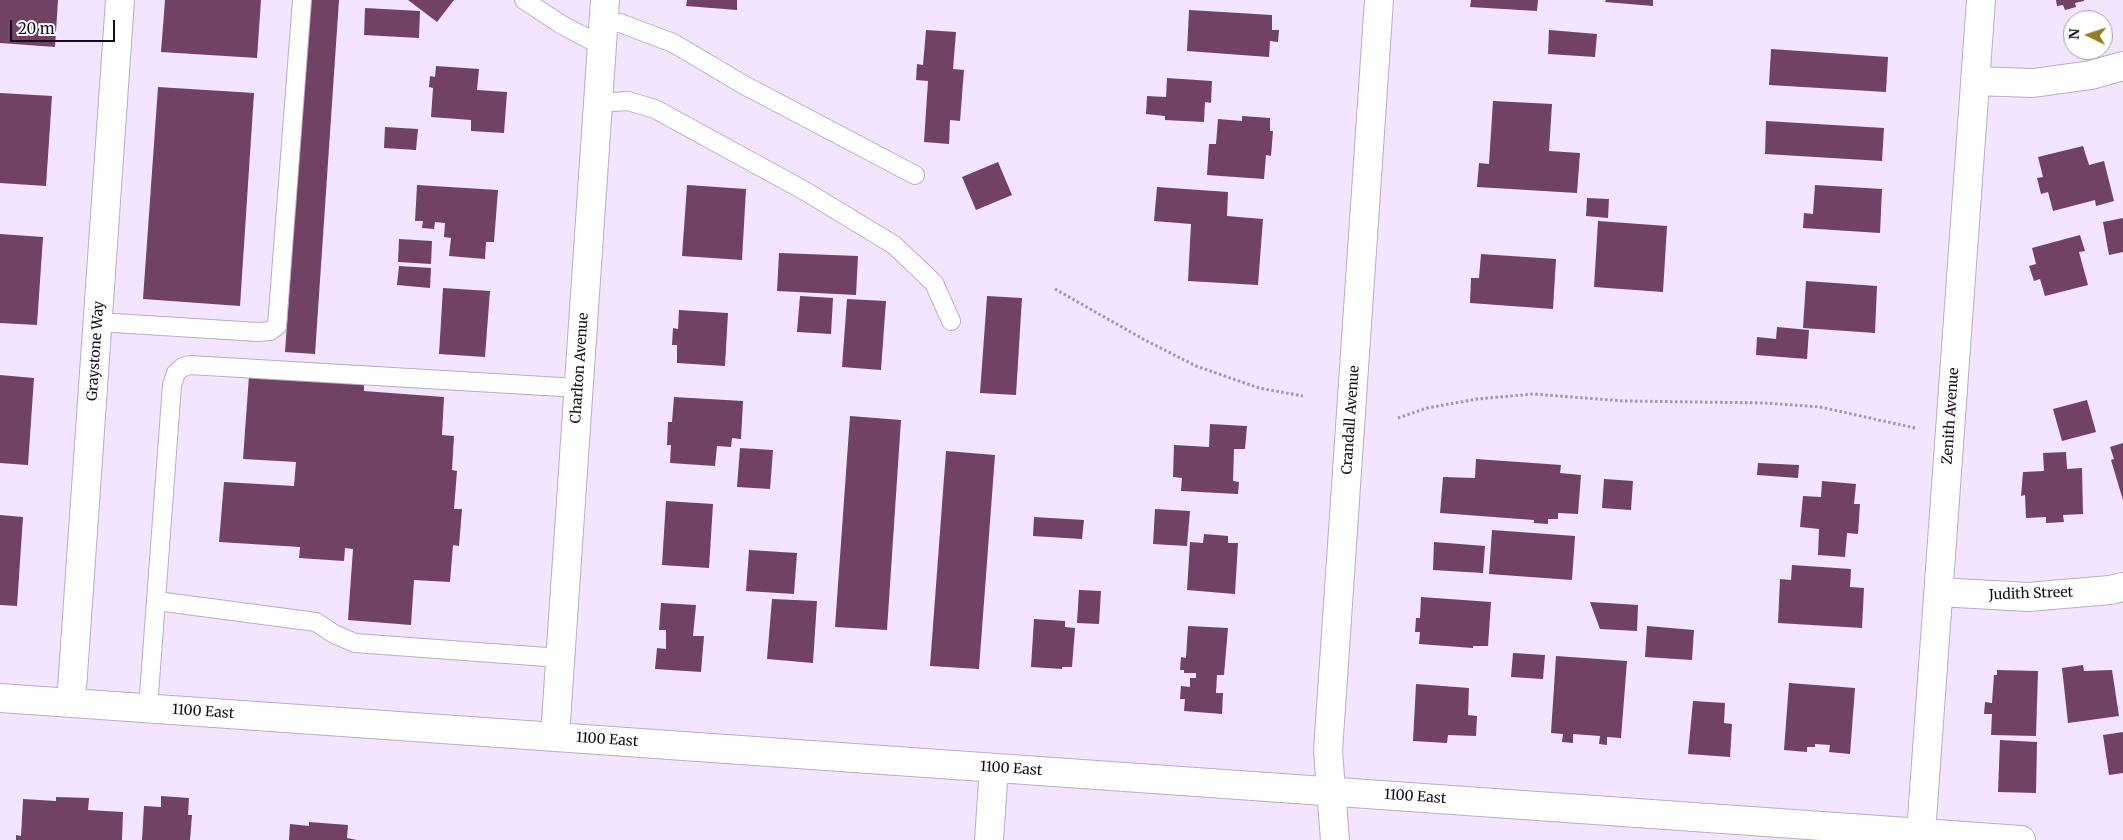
<!DOCTYPE html>
<style>
body{margin:0}
#map{position:relative;width:2123px;height:840px;overflow:hidden;background:#f3e5ff;font-family:Merriweather,serif}
canvas{display:block}
.north{position:absolute;left:2063px;top:10px;width:50px;height:50px;box-sizing:border-box;background:#fff;border:1px solid #a19fa3;border-radius:50%;rotate:274deg;font-size:14px;font-weight:700;line-height:20px;text-align:center;color:#140e19}
.north::after{content:'';display:block;margin:auto;width:18px;height:22px;background:#987a22;clip-path:polygon(50% 0,100% 100%,50% 72%,0 100%)}
.scale{position:absolute;left:10px;top:20px;width:105px;height:22px;box-sizing:border-box;border:2px solid #140e19;border-top:0;padding-left:6px;font-size:15px;line-height:18px;white-space:nowrap;color:#140e19;-webkit-text-stroke:4px #fff;paint-order:stroke}
</style>
<div id="map">
<canvas width="2123" height="840"></canvas>
<div class="north">N</div>
<div class="scale">20 m</div>
</div>
<script>
const c = document.querySelector('canvas').getContext('2d');
c.lineJoin = 'round';
function fillPath(path, color) {
  c.fillStyle = color;
  c.fill(path, 'evenodd');
}
function poly(rows) {
  const path = new Path2D();
  for (const r of rows) {
    path.moveTo(r[0], r[1]);
    for (let i = 2; i < r.length; i += 2) path.lineTo(r[i], r[i + 1]);
  }
  return path;
}
function trace(path, color, width, dash) {
  c.strokeStyle = color;
  c.lineWidth = width;
  c.lineCap = dash ? 'butt' : 'round';
  c.setLineDash(dash || []);
  c.stroke(path);
}
function write(font, color, halo, rows, align = 'center') {
  c.font = font + ' Merriweather,serif';
  c.lineWidth = 5;
  c.setLineDash([]);
  c.textBaseline = 'middle';
  c.strokeStyle = halo;
  c.fillStyle = color;
  for (const [text, x, y, turn = 0] of rows) {
    c.save();
    c.translate(x, y);
    c.rotate((+turn || 0) * Math.PI / 180);
    c.textAlign = isNaN(turn) ? turn : align;
    if (halo) c.strokeText(text, 0, 0);
    c.fillText(text, 0, 0);
    c.restore();
  }
}
const building = poly([
 [0,0,58,0,55,47,0,43],
 [165,0,261,0,257,58,161,52],
 [310,0,339,0,315,354,285,352],
 [408,0,454,0,437,22],
 [687,0,737,0,737,10,686,6],
 [1471,0,1538,0,1537,11,1470,7],
 [1606,0,1653,0,1653,6,1605,2],
 [2056,0,2084,0,2084,1,2075,3,2076,7,2065,10,2063,5,2057,6],
 [365,8,420,11,419,38,364,35],
 [1189,10,1272,15,1272,30,1279,30,1278,42,1270,41,1269,57,1187,51],
 [926,30,956,32,953,69,964,70,960,121,950,120,949,144,924,142,928,81,916,80,917,64,923,65],
 [1549,30,1597,34,1595,57,1548,54],
 [1771,49,1888,57,1886,92,1769,85],
 [436,66,479,69,477,90,507,92,504,133,471,131,471,120,431,117,433,88,429,87,430,76,435,77],
 [1167,78,1212,81,1211,103,1205,102,1204,122,1165,120,1165,116,1146,114,1147,96,1166,97],
 [158,87,254,93,240,306,143,299],
 [0,93,52,96,46,186,0,183],
 [1493,101,1552,104,1549,151,1580,153,1577,193,1477,187,1479,163,1489,164],
 [1242,116,1270,118,1270,131,1273,131,1271,156,1266,155,1264,179,1207,175,1209,144,1216,144,1218,119,1242,121],
 [1766,121,1884,128,1882,161,1765,154],
 [385,127,418,129,416,150,384,148],
 [2083,146,2089,165,2104,161,2114,201,2096,206,2095,200,2053,211,2048,192,2041,194,2037,178,2043,177,2038,157],
 [998,162,1012,195,976,210,962,177],
 [417,185,498,190,494,242,486,242,485,259,449,256,451,238,444,237,445,223,435,222,434,229,422,228,423,221,415,221],
 [687,185,746,189,742,260,682,256],
 [1815,185,1882,189,1880,233,1803,228,1804,213,1813,214],
 [1157,187,1228,192,1227,216,1263,219,1258,285,1188,281,1191,224,1154,221],
 [1587,198,1609,199,1608,218,1586,216],
 [2123,218,2123,252,2109,255,2103,222],
 [1598,221,1667,226,1663,292,1594,287],
 [0,234,43,237,37,325,0,323],
 [2080,235,2085,251,2079,252,2088,285,2045,296,2040,279,2034,281,2029,266,2036,264,2032,248],
 [399,239,432,241,431,264,398,262],
 [779,253,858,256,856,295,777,291],
 [1481,254,1556,259,1553,309,1470,303,1471,278,1479,278],
 [399,266,431,268,430,288,397,285],
 [1806,281,1877,286,1875,333,1803,328],
 [443,288,490,291,485,357,439,354],
 [800,296,833,298,831,334,797,332],
 [987,296,1022,298,1016,395,980,393],
 [847,299,886,301,881,370,842,367],
 [679,310,728,313,725,366,677,363,677,345,672,345,673,328,678,329],
 [1777,327,1809,330,1807,359,1756,355,1757,337,1776,339],
 [0,375,34,378,28,465,0,463],
 [249,376,364,384,364,391,444,397,442,435,454,436,452,470,457,471,454,509,462,509,459,546,453,545,450,582,414,580,411,625,348,620,353,549,345,548,344,561,299,558,300,547,219,542,224,482,294,486,296,462,243,459],
 [674,397,743,401,741,439,732,438,731,447,717,446,715,466,670,463,671,445,667,445,668,422,672,422],
 [2087,400,2096,432,2062,441,2053,409],
 [850,416,901,420,887,630,835,627],
 [1210,424,1247,426,1245,449,1234,449,1233,481,1239,482,1238,494,1181,491,1182,478,1173,477,1174,445,1209,447],
 [2123,443,2123,500,2111,460,2114,459,2110,447],
 [740,448,773,450,770,489,737,487],
 [946,451,995,455,979,669,930,666],
 [2066,452,2067,469,2082,468,2083,514,2063,515,2064,522,2046,523,2046,517,2026,518,2025,495,2021,496,2023,472,2044,471,2043,453],
 [1476,459,1561,465,1560,473,1581,475,1578,514,1558,513,1558,519,1548,519,1548,524,1534,523,1534,520,1440,513,1443,477,1475,478],
 [1758,463,1799,465,1798,478,1757,475],
 [1604,479,1633,481,1631,510,1602,508],
 [1822,481,1856,484,1854,504,1860,504,1858,534,1847,533,1845,557,1818,555,1819,529,1800,527,1803,496,1821,497],
 [666,501,713,504,709,568,662,565],
 [1155,509,1190,511,1187,546,1153,544],
 [0,515,23,517,17,606,0,605],
 [1034,517,1084,520,1082,539,1033,536],
 [1492,530,1575,536,1572,580,1489,574],
 [1204,534,1228,536,1228,543,1238,543,1235,594,1187,590,1190,542,1203,543],
 [1434,542,1485,546,1483,573,1433,570],
 [749,550,797,553,794,594,746,591],
 [1792,565,1851,569,1850,587,1864,588,1862,628,1778,623,1780,579,1791,580],
 [1079,590,1101,591,1099,624,1077,623],
 [1421,597,1491,602,1488,646,1473,646,1473,648,1419,644,1420,632,1415,632,1416,618,1420,618],
 [772,599,817,601,813,663,767,659],
 [1590,602,1638,605,1637,631,1600,629],
 [661,603,696,605,693,636,704,636,701,672,655,669,657,648,666,649,666,630,659,630],
 [1034,619,1065,621,1065,627,1075,628,1072,667,1062,667,1062,669,1031,667],
 [1188,626,1228,628,1224,675,1217,675,1216,693,1223,693,1222,714,1184,711,1185,699,1180,699,1181,686,1190,687,1190,678,1196,678,1196,673,1184,673,1184,670,1180,670,1181,657,1186,658],
 [1647,626,1694,630,1692,660,1645,657],
 [1513,653,1545,655,1543,679,1511,677],
 [1556,656,1627,661,1621,738,1607,737,1607,745,1599,744,1600,736,1573,734,1573,743,1562,742,1563,734,1551,733],
 [2083,665,2084,671,2112,670,2119,716,2068,723,2062,668],
 [1997,670,2038,671,2036,736,1991,735,1992,714,1984,714,1985,702,1992,703,1994,675,1997,675],
 [1789,683,1855,688,1850,754,1829,752,1830,745,1815,744,1815,747,1807,747,1807,752,1784,750],
 [1416,684,1469,688,1468,715,1477,716,1476,736,1448,735,1447,743,1413,741],
 [1693,701,1725,703,1724,723,1732,724,1730,757,1688,754],
 [2123,732,2123,773,2109,775,2103,735],
 [2000,740,2037,742,2036,793,1998,792],
 [161,796,189,798,188,815,192,815,190,840,142,840,144,806,161,807],
 [56,797,89,798,88,810,123,812,122,840,16,840,16,835,21,836,23,799,56,801],
 [309,822,348,825,347,838,357,840,289,840,290,824,309,826]
]);
const path = poly([
 [1055,289,1143,339,1196,366,1259,388,1303,396],
 [1398,418,1427,408,1477,399,1533,394,1624,401,1765,403,1820,407,1915,428]
]);
const lane = poly([
 [524,0,562,25,602,46],
 [603,21,620,23,673,43,744,85,915,175],
 [598,103,628,101,655,109,805,191,894,245,934,283,951,321],
 [98,322,258,332,270,331,277,326,302,0],
 [157,601,316,622,334,634,355,643,560,658],
 [148,708,172,385,176,373,183,367,190,365,578,388]
]);
const street = poly([
 [1975,81,2033,83,2091,75,2123,66],
 [1939,592,2028,597,2110,590,2123,587],
 [0,698,2021,840],
 [71,703,120,0],
 [555,736,605,0],
 [1921,833,1981,0],
 [989,840,994,768],
 [1335,840,1328,751,1379,0]
]);
const streetNames = [
 ["Graystone Way",96,351,-86],
 ["Charlton Avenue",580,368,-86],
 ["Zenith Avenue",1951,416,-86],
 ["Crandall Avenue",1351,420,-86],
 ["Judith Street",2031,594,-2],
 ["1100 East",203,712,4],
 ["1100 East",607,740,4],
 ["1100 East",1011,769,4],
 ["1100 East",1415,797,4]
];
fillPath(building, '#714264');
trace(lane, '#bbaac8', 20);
trace(street, '#bbaac8', 30);
trace(path, '#a297ab', 3, [2.5, 2.5]);
trace(lane, '#fff', 18);
trace(street, '#fff', 28);
write('14px', '#140e19', '#fff', streetNames);
</script>
